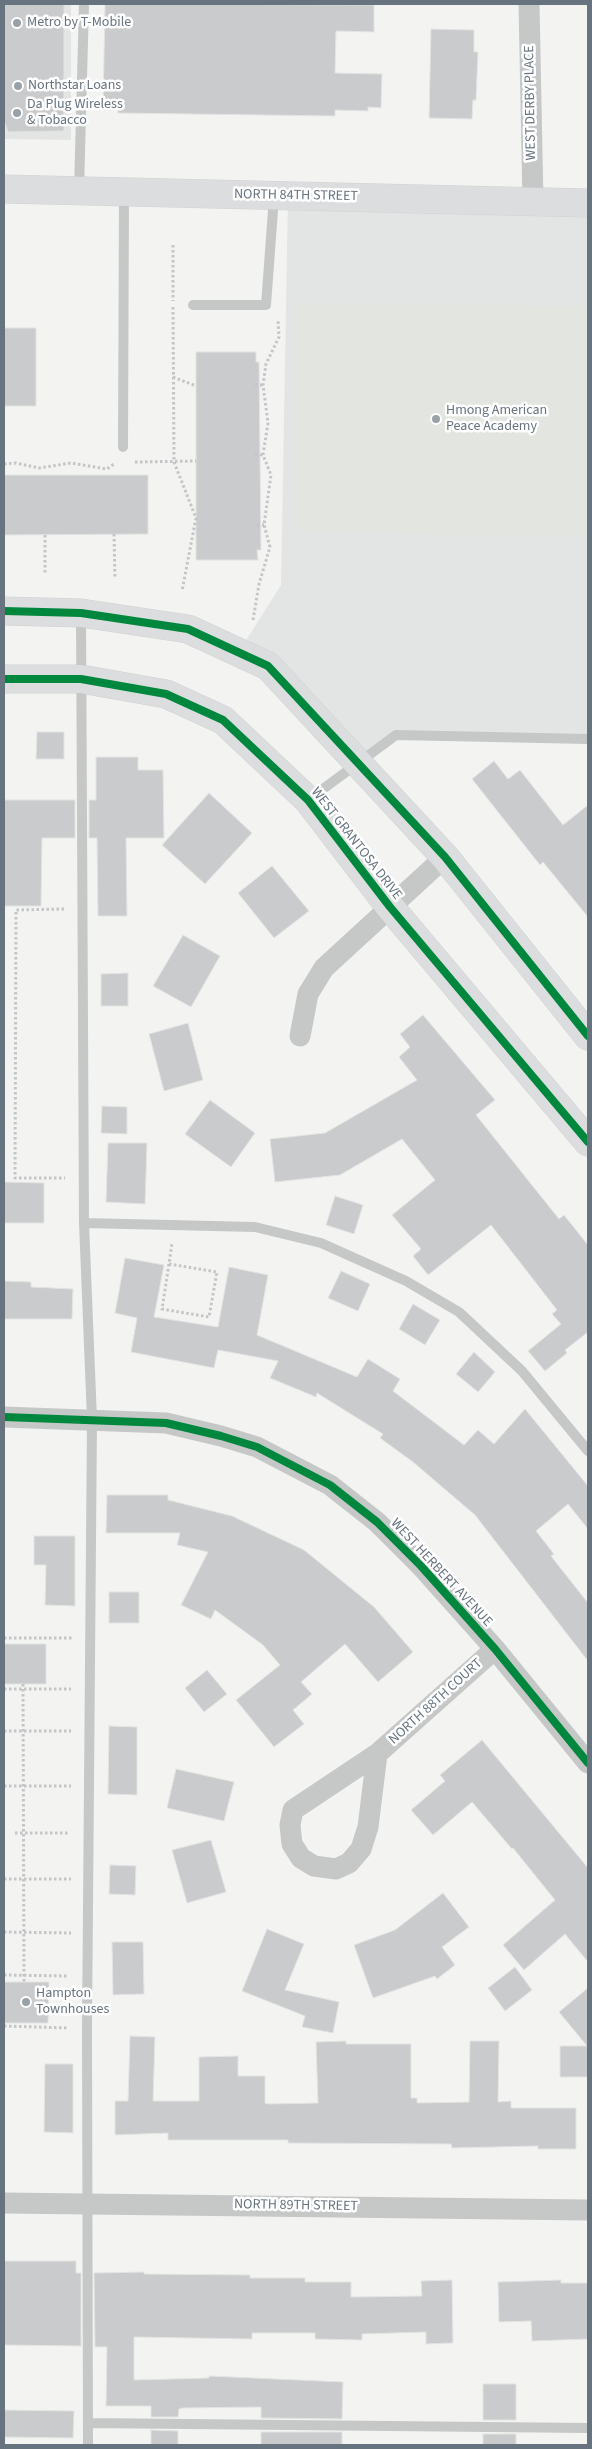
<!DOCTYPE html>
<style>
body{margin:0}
#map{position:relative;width:592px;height:2449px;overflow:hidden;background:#f3f4f2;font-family:"Source Sans 3",sans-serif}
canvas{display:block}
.frame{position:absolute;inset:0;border:5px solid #67747f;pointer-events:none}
</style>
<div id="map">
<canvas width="592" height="2449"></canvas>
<div class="frame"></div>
</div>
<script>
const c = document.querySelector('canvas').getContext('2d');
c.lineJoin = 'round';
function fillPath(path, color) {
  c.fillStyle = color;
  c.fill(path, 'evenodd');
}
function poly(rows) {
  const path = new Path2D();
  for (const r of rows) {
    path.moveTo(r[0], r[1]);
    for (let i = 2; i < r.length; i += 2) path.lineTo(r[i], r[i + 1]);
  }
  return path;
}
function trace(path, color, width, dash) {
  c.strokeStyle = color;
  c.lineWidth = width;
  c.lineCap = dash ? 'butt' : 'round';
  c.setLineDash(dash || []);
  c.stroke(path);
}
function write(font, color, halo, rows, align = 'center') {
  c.font = font + ' "Source Sans 3",sans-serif';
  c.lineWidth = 5;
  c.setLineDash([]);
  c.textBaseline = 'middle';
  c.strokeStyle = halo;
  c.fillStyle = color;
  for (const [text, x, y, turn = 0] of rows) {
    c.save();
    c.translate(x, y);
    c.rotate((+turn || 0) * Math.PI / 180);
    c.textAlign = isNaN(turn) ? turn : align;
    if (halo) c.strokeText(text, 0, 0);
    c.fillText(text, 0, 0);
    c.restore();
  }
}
const built = poly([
 [4,4,71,4,71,140,4,139],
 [288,196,588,203,588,739,396,735,358,762,238,653,281,585]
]);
const green = poly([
 [300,304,588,306,588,536,298,533]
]);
const building = poly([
 [4,4,64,4,64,131,8,132,4,120,4,4],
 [105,4,374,5,374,32,336,31,335,73,382,74,381,108,368,107,368,111,335,110,335,116,118,113,118,110,103,110,105,4],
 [431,29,474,30,474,52,478,52,476,100,473,100,472,119,429,118,431,29],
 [4,328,36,328,36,406,4,406,4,328],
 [196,352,256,352,256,362,259,362,261,550,257,550,258,560,196,560,196,352],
 [4,475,148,475,148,534,4,535,4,475],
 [37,732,64,732,64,759,36,759,37,732],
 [96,757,138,757,138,770,163,770,164,838,126,838,127,916,98,916,97,838,89,838,89,800,96,800,96,757],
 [494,761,508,779,520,770,563,825,588,805,588,917,543,862,540,865,472,779,494,761],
 [209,793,252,833,205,884,162,845,209,793],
 [4,800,75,800,75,838,42,838,41,906,4,906,4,800],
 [272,866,309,911,274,938,238,893,272,866],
 [183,935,220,956,191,1007,153,986,183,935],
 [128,973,128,1006,101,1006,101,974,128,973],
 [423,1015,495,1100,476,1115,559,1219,564,1215,588,1245,588,1332,565,1350,567,1353,545,1371,528,1351,561,1324,552,1314,557,1310,491,1225,428,1275,413,1256,421,1249,392,1215,435,1180,402,1139,340,1175,275,1182,270,1139,325,1133,417,1080,399,1057,410,1047,400,1034,423,1015],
 [188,1023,203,1080,164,1091,149,1034,188,1023],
 [210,1100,255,1133,231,1167,185,1134,210,1100],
 [102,1106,127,1107,127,1134,101,1133,102,1106],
 [108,1143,147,1143,145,1204,106,1202,108,1143],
 [4,1182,44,1183,44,1223,4,1223,4,1182],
 [335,1196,363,1205,354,1234,326,1225,335,1196],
 [125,1258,164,1265,154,1317,218,1327,229,1267,268,1275,257,1335,357,1377,368,1359,400,1379,393,1391,464,1445,478,1430,494,1444,525,1409,588,1486,588,1529,568,1504,536,1531,554,1554,551,1556,588,1603,588,1661,475,1515,413,1462,380,1438,383,1434,317,1393,316,1397,270,1378,278,1361,218,1350,214,1368,131,1352,137,1318,115,1313,125,1258],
 [341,1271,370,1284,358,1311,328,1298,341,1271],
 [4,1281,31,1282,31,1287,73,1289,72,1319,4,1319,4,1281],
 [413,1304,440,1320,425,1345,399,1329,413,1304],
 [474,1352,495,1372,478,1392,456,1374,474,1352],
 [107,1495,168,1495,168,1500,232,1516,304,1550,374,1607,413,1652,378,1682,345,1644,301,1682,312,1694,293,1710,304,1724,274,1747,236,1700,280,1665,263,1645,215,1610,211,1619,181,1605,208,1552,177,1545,180,1533,106,1533,107,1495],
 [34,1536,75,1536,75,1606,45,1605,46,1565,34,1565,34,1536],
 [109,1592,139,1592,139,1623,109,1623,109,1592],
 [4,1644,46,1644,46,1684,4,1684,4,1644],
 [207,1670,227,1694,204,1712,185,1688,207,1670],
 [109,1726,137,1727,137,1795,108,1794,109,1726],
 [482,1740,588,1868,588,1962,565,1934,524,1970,503,1945,555,1900,513,1848,512,1849,472,1802,433,1835,411,1810,445,1781,440,1775,482,1740],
 [176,1769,234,1782,224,1821,167,1808,176,1769],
 [211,1840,226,1892,187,1903,172,1850,211,1840],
 [110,1865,136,1866,135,1895,109,1894,110,1865],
 [443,1893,469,1927,442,1947,455,1965,437,1979,435,1976,373,1998,354,1945,395,1930,443,1893],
 [267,1929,304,1944,285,1990,339,2002,333,2033,302,2027,305,2016,242,1991,267,1929],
 [112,1942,143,1942,144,1994,113,1995,112,1942],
 [515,1967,532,1990,505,2011,488,1988,515,1967],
 [4,1982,49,1982,48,2023,4,2023,4,1982],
 [588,1988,588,2077,560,2077,560,2046,587,2046,559,2012,588,1988],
 [130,2036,155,2037,153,2101,199,2101,199,2057,238,2056,238,2076,265,2076,265,2103,268,2104,318,2103,316,2042,346,2041,346,2044,411,2044,411,2098,417,2098,417,2103,469,2102,470,2041,499,2041,498,2102,511,2101,511,2108,576,2108,576,2149,538,2149,538,2146,452,2148,451,2144,288,2143,288,2140,168,2140,168,2133,115,2135,115,2101,128,2101,130,2036],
 [45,2064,73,2064,73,2133,44,2132,45,2064],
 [4,2261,76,2261,76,2273,81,2273,81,2346,4,2345,4,2261],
 [144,2272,144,2274,250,2275,250,2278,305,2278,305,2282,351,2282,351,2297,422,2296,421,2281,452,2280,453,2343,426,2344,426,2332,362,2334,362,2340,315,2339,315,2333,252,2333,252,2339,134,2337,134,2380,209,2378,209,2376,343,2382,342,2419,261,2418,261,2407,183,2408,179,2409,178,2417,151,2417,151,2406,106,2406,107,2347,95,2347,94,2273,144,2272],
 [561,2280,561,2283,588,2283,588,2339,532,2341,531,2321,499,2322,498,2282,561,2280],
 [483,2384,516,2384,516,2420,483,2420,483,2384],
 [4,2410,74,2411,73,2438,4,2437,4,2410],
 [151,2430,178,2431,178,2445,151,2445,151,2430],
 [261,2432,342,2432,342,2445,261,2445,261,2432],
 [483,2434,516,2434,516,2445,483,2445,483,2434]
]);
const path = poly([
 [173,245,173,301],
 [173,307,174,462,196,518,182,591],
 [173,377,196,386],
 [255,385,263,385],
 [255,454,263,455],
 [135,462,196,461],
 [4,464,16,463,39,468,71,463,107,469,114,464],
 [257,525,264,525],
 [114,534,115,578],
 [45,535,45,575],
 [253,620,259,584,270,547,264,525,271,475,263,455,268,423,263,385,266,364,279,337,278,320],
 [64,909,16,910,15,1178,65,1178],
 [169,1264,217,1272,209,1317,162,1309,169,1264,172,1243],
 [4,1638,73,1638],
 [23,1684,24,1982],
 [4,1689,71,1689],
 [4,1731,71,1731],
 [4,1786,71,1786],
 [15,1833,70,1833],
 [4,1879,71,1879],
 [4,1932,71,1933],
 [4,1975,69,1976],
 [4,2026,68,2028]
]);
const lane = poly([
 [79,190,84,4],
 [193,305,266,305,274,197],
 [123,447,124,193],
 [81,614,84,1223,92,1419,87,2028,88,2445],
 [308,800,396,735,588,739],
 [84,1223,255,1227,321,1243,406,1281,459,1312,522,1371,588,1451],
 [88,2423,588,2428]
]);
const street = poly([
 [529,4,533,202],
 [300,1036,308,994,324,968,445,857],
 [4,1417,166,1423,221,1436,257,1447,330,1485,377,1522,421,1566,495,1649,588,1763],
 [377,1754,368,1827,361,1849,349,1863,336,1869,314,1866,301,1858,292,1844,290,1825,293,1810,377,1754],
 [377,1754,495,1649],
 [4,2203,588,2210]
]);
const secondary = poly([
 [4,189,588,203],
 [4,611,81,613,188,629,268,666,445,857,588,1036],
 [4,679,81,679,166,694,223,720,308,800,390,907,588,1142]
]);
const cycleway = poly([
 [4,611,81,613,188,629,268,666,445,857,588,1036],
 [4,679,81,679,166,694,223,720,308,800,390,907,588,1142],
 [4,1417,166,1423,221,1436,257,1447,330,1485,377,1522,421,1566,495,1649,588,1763]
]);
const markers = [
 [17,23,5,"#98a1a7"],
 [18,86,5,"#98a1a7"],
 [17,113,5,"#98a1a7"],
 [436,419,5,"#98a1a7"],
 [26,2002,5,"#98a1a7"]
];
const poiNames = [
 ["Metro by T-Mobile",27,23],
 ["Northstar Loans",28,86],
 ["Da Plug Wireless",27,105],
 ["& Tobacco",27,121],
 ["Hmong American",446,411],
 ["Peace Academy",446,427],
 ["Hampton",36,1994],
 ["Townhouses",36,2010]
];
const streetNames = [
 ["WEST DERBY PLACE",531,103,-91],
 ["NORTH 84TH STREET",296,196,1],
 ["WEST GRANTOSA DRIVE",356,844,52],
 ["WEST HERBERT AVENUE",441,1573,47],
 ["NORTH 88TH COURT",436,1702,-42],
 ["NORTH 89TH STREET",296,2206,1]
];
fillPath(built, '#e3e5e5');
fillPath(green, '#e2e5e0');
fillPath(building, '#cacbcc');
trace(building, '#e2e3e2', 1);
trace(secondary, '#d0d1d1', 29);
trace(path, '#c4c5c6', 3, [2.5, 2.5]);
trace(lane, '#c6c8c8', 10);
trace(street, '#c6c8c8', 21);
trace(secondary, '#dcddde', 28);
trace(cycleway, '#00873e', 8);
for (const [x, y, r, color] of markers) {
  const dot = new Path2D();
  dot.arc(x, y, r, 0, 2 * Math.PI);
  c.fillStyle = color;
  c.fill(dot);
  trace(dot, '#fff', 2);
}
write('14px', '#67747f', '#fff', poiNames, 'left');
write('14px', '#67747f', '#fff', streetNames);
</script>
